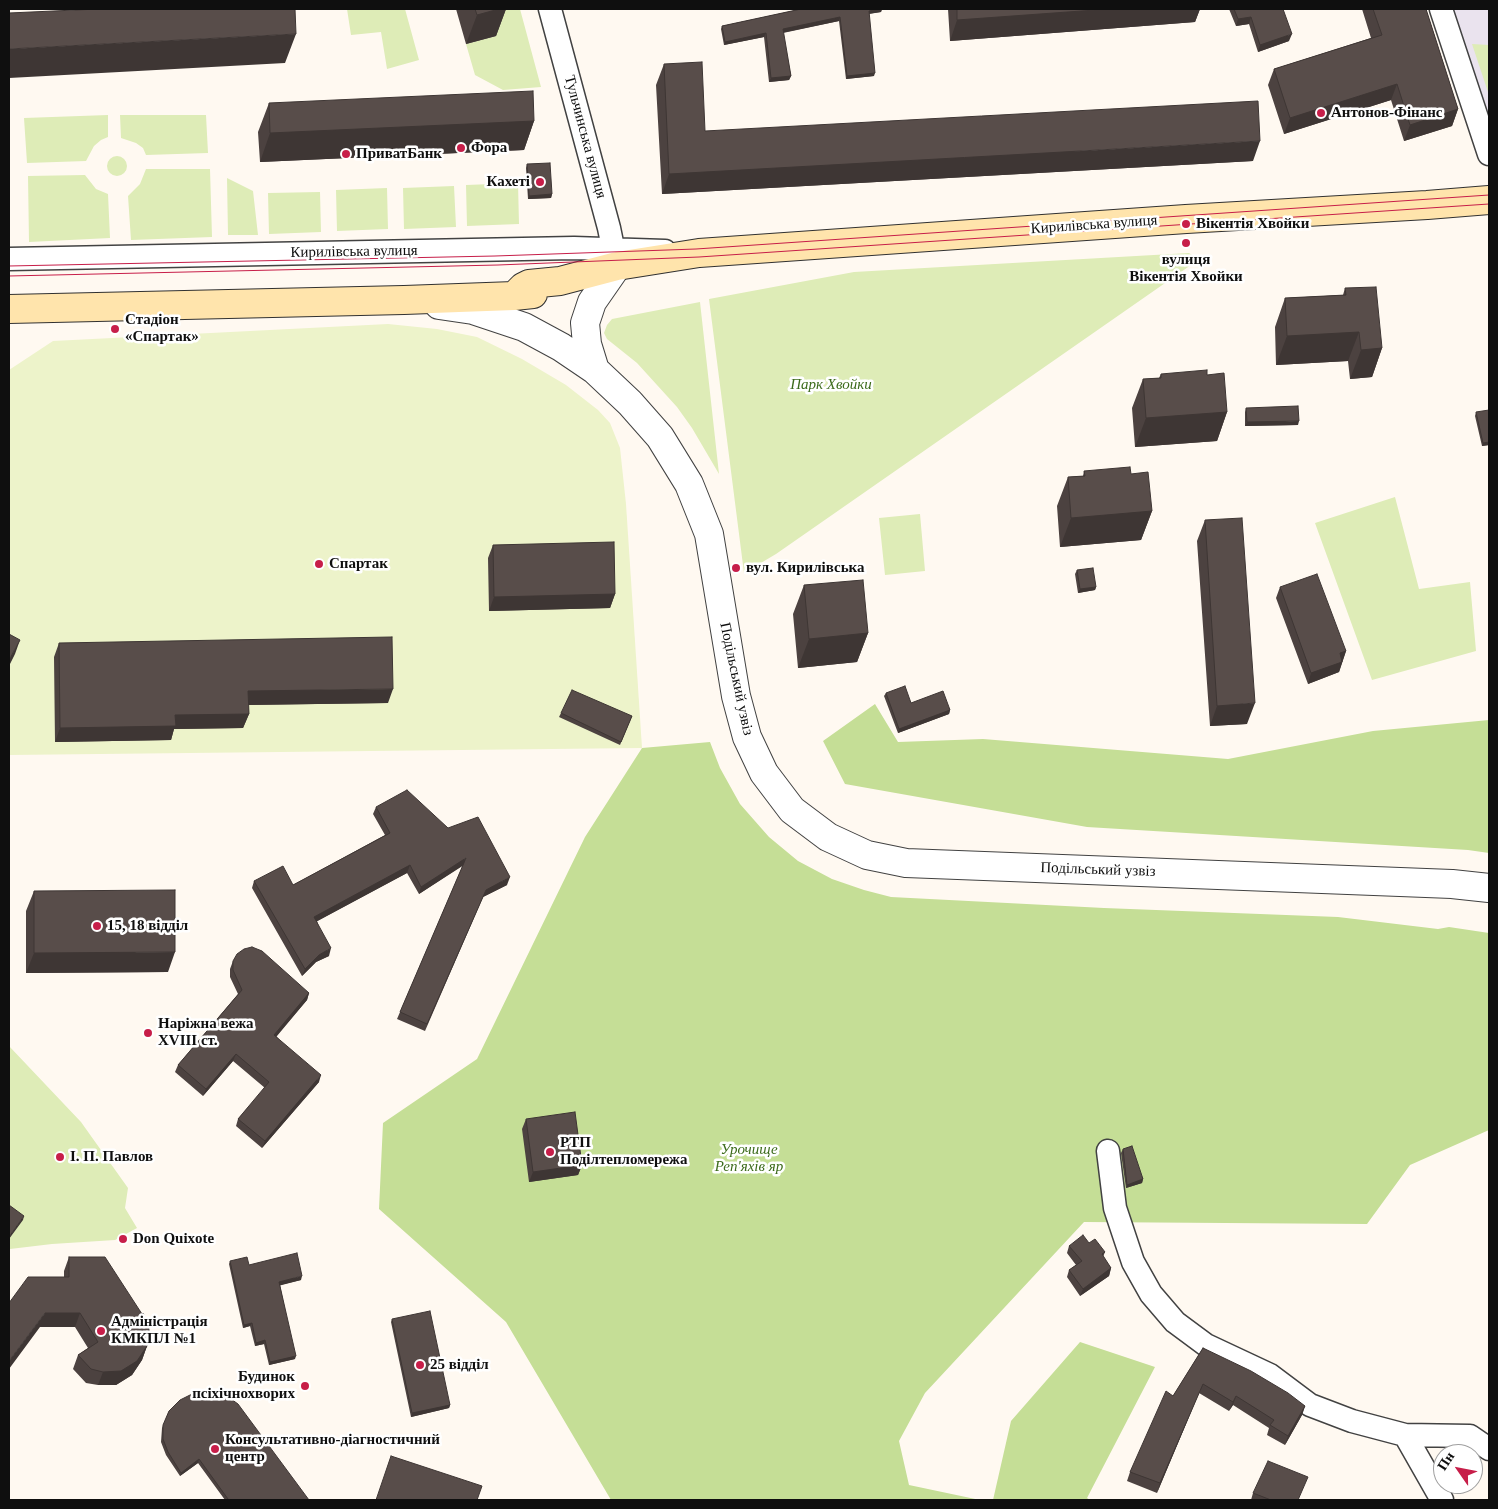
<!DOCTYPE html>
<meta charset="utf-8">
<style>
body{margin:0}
#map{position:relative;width:1498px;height:1509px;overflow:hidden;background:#fff9f1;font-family:"Times New Roman",serif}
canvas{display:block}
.frame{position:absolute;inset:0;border:10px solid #0f0f0f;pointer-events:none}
.north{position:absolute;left:1433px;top:1444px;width:50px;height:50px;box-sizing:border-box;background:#fff;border:1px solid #9f9f9f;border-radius:50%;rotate:303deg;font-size:14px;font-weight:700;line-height:20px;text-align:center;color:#0f0f0f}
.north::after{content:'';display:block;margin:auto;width:18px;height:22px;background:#c71e49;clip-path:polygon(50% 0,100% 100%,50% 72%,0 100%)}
</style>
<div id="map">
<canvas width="1498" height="1509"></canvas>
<div class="frame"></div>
<div class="north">Пн</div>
</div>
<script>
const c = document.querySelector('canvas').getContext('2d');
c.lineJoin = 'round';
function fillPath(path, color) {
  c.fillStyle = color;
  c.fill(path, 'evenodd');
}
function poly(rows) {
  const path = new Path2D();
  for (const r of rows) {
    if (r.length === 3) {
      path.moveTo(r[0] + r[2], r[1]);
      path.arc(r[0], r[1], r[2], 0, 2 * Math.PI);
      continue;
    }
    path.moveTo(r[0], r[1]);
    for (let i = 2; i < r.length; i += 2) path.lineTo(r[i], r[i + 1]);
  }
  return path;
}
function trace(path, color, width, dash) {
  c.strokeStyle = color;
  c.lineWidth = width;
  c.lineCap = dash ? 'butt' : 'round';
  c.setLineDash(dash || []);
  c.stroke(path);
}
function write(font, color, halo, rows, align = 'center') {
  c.font = font + ' "Times New Roman",serif';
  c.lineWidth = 5;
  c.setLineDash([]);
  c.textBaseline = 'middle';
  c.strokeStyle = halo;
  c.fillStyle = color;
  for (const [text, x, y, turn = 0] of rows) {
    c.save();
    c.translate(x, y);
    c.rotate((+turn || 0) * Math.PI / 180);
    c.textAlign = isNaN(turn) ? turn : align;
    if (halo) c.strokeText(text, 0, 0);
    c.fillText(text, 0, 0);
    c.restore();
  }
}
const industrial = poly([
 [1450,9,1489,9,1489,128]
]);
const green = poly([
 [347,9,405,9,419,60,387,69,381,32,351,35],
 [488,9,520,9,541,87,503,90,475,75,466,44,496,36],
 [1472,44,1489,45,1489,95],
 [108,115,108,137,101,140,94,146,86,161,27,163,24,118],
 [120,115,206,115,208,153,146,155,143,148,136,143,121,138],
 [117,166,10],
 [146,169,210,169,212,237,131,240,128,196,140,184],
 [85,175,96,189,108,194,110,238,29,242,28,176],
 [227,178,253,191,258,235,228,235],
 [518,183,519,224,467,226,466,185],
 [454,186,456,227,404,229,403,188],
 [387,188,388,229,337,231,336,190],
 [320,192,321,232,269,234,268,193],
 [1189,253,1192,255,1194,260,1191,265,776,554,744,573,709,299,854,272],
 [700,302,719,474,692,428,677,407,637,363,607,339,604,333,607,325,612,319],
 [1395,497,1419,589,1470,582,1476,651,1372,680,1315,523],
 [920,514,925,571,885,575,879,518],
 [9,1046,81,1122,128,1188,125,1208,137,1228,115,1240,52,1244,10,1249,9,1250]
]);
const forest = poly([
 [875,704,898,742,983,739,1228,759,1373,731,1489,720,1489,853,1468,850,1087,827,845,784,823,741],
 [710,742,720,768,740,804,769,837,798,861,832,879,864,890,891,897,1104,908,1338,917,1438,929,1449,927,1489,933,1489,1130,1410,1165,1367,1224,1084,1222,925,1393,899,1441,909,1485,980,1500,611,1500,506,1322,379,1209,383,1123,477,1059,585,837,642,748],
 [1080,1342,1155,1367,1087,1498,1090,1500,993,1500,1011,1421]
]);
const pitch = poly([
 [388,324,437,329,477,337,522,359,566,385,598,410,610,423,620,448,626,504,642,748,9,755,9,370,53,341]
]);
const minor = poly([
 [550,9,609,228,616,262],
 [1441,9,1489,154],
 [9,259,574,248,665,251],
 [1108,1151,1115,1208,1133,1262,1151,1294,1175,1322,1206,1345,1270,1375,1310,1405,1352,1421,1405,1435,1470,1436,1489,1449],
 [1405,1435,1442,1500]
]);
const tertiary = poly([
 [439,305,473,310,524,327,561,347,595,370,630,403,660,437,689,484,709,534,736,696,747,737,764,773,792,810,828,837,867,855,906,863,1452,884,1489,888],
 [595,370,587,344,585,323,592,302,617,266]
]);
const secondary = poly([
 [514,296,523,287,529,284,560,281,617,266,699,253,1186,219,1427,205,1489,200],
 [9,309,404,300,514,296,533,294]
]);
const tram = poly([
 [9,266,495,256,696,249,1489,195],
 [9,276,498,265,699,257,1489,204]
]);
const wall = poly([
 [456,9,506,9,496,36,466,44],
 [801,9,882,9,881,12,869,14,874,76,846,79,839,21,783,33,791,76,789,80,769,82,764,37,724,45,721,29,722,26],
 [948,9,1200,9,1195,22,950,41],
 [1229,9,1283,9,1289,41,1258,52,1249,24,1236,26],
 [1362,9,1426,9,1458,109,1452,126,1404,141,1391,100,1284,134,1268,85,1274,69,1371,38],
 [664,64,705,131,1253,161,662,194,656,85],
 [269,103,534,121,524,150,260,162,258,132],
 [527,164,552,194,551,198,528,199,526,168],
 [1345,288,1382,348,1372,377,1350,379,1348,361,1276,365,1275,327,1285,298,1343,295],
 [1161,374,1227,412,1217,441,1135,447,1132,408,1143,379,1159,378],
 [1246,408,1298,425,1245,426,1245,412],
 [1476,412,1489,445,1482,446,1475,416],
 [1084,471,1131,474,1152,511,1141,540,1060,547,1057,506,1068,477,1083,476],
 [1205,520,1247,724,1210,726,1197,541],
 [493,545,615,594,610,608,489,611,488,558],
 [1077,570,1096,587,1095,590,1078,593,1075,574],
 [804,585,868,633,857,662,798,668,793,614],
 [1280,587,1346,651,1339,672,1308,684,1276,598],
 [59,643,388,703,248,705,249,714,243,728,174,729,171,740,55,742,54,657],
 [886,693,911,703,950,710,949,714,898,733,884,696],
 [561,713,632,716,620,745,559,717],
 [376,807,507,885,483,897,425,1031,397,1019,463,865,419,894,407,873,317,921,329,956,316,962,302,976,252,888,254,881,293,885,385,835,373,814],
 [34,891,168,972,26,973,26,911],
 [233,961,309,993,307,1000,276,1036,319,1082,262,1148,236,1126,238,1119,265,1088,233,1061,203,1096,175,1072,178,1065,238,994,230,977,230,969],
 [526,1119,582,1165,578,1175,529,1182,522,1129],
 [1123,1149,1143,1179,1142,1183,1126,1188,1121,1153],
 [1089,1243,1105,1252,1103,1257,1111,1268,1109,1276,1080,1296,1067,1277,1069,1270,1076,1265,1067,1253,1069,1246],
 [69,1257,147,1346,142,1360,132,1375,116,1385,98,1385,86,1383,73,1369,78,1355,88,1348,75,1327,40,1327,64,1277,64,1271],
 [230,1261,301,1280,280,1285,295,1359,269,1365,264,1344,255,1346,250,1326,243,1328,229,1264],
 [392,1319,450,1405,449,1408,411,1417,391,1322],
 [1203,1348,1305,1406,1302,1415,1285,1445,1267,1435,1269,1428,1233,1405,1229,1411,1199,1393,1157,1493,1127,1481,1130,1472,1173,1396],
 [169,1411,309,1500,225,1500,198,1463,180,1476,166,1455,161,1442,162,1428],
 [1253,1493,1299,1500,1251,1500]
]);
const shadedWall = poly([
 [499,9,506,9,496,36,466,44,477,15],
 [879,9,882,9,881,12,867,14,869,11],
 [1109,9,1200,9,1195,22,950,41,957,20],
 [840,17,839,21,781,33,783,29],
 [1251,17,1249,24,1236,26,1238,19],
 [766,33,764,37,724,45,725,42],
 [296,34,285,63,9,78,9,49],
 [1292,34,1289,41,1258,52,1260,45],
 [875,73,874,76,846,79,847,76],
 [791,76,789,80,769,82,771,78],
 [1397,84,1391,100,1284,134,1290,118],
 [1458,109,1452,126,1404,141,1410,125],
 [534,121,524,150,260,162,270,133],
 [1260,141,1253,161,662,194,669,174],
 [552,194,551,198,528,199,529,196],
 [1359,332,1348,361,1276,365,1287,336],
 [1382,348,1372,377,1350,379,1361,350],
 [1227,412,1217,441,1135,447,1146,418],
 [1299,421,1298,425,1245,426,1247,422],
 [1489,442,1489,445,1482,446,1483,443],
 [1152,511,1141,540,1060,547,1071,518],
 [1096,587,1095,590,1078,593,1080,589],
 [615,594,610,608,489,611,494,597],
 [868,633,857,662,798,668,809,639],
 [20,640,15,654,9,666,9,660],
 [1346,651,1339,672,1308,684,1311,673,1340,653],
 [393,689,388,703,243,705,248,691],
 [1255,703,1247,724,1210,726,1217,706],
 [950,710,949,714,898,733,899,729],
 [249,714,243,728,174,729,171,740,55,742,60,728,175,715],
 [466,858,464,865,419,894,421,887],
 [410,865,407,873,312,924,314,917],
 [510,877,507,885,483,897,425,1031,486,890],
 [331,948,329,956,316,962,302,976,305,969,319,955],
 [175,952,168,972,26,973,34,953],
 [309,993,307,1000,272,1042,274,1035],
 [236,1054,233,1061,203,1096,206,1089],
 [321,1075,319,1082,262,1148,265,1141],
 [582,1165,578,1175,529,1182,533,1172],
 [1143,1179,1142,1183,1126,1188,1127,1185],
 [24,1216,23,1220,9,1239,9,1237],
 [1111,1268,1109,1276,1080,1296,1083,1289],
 [302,1276,301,1280,278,1286,279,1282],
 [45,1313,80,1313,75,1327,40,1327,9,1369,9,1361],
 [252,1323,250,1326,243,1328,244,1325],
 [265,1340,264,1344,255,1346,256,1343],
 [147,1346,142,1360,132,1375,116,1385,98,1385,103,1372],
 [296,1356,295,1359,269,1365,270,1362],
 [1203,1384,1199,1393,1157,1493,1160,1483],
 [1236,1396,1233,1405,1229,1411,1233,1402],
 [450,1405,449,1408,411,1417,412,1413],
 [1305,1406,1302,1415,1285,1445,1288,1436],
 [199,1459,198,1463,180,1476,181,1473]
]);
const building = poly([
 [98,9,295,9,296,34,9,49,9,13,98,9],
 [475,9,499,9,477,15,475,9],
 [801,9,879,9,869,11,875,73,847,76,840,17,783,29,791,76,771,78,766,33,725,42,722,26,801,9],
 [957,9,1109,9,957,20,957,9],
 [1234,9,1283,9,1292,34,1260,45,1251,17,1238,19,1234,9],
 [1373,9,1426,9,1458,109,1410,125,1397,84,1290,118,1274,69,1382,35,1373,9],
 [702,62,705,131,1258,101,1260,141,669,174,664,64,702,62],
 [533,91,534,121,270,133,269,103,533,91],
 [550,163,552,194,529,196,527,164,550,163],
 [1376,287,1382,348,1361,350,1359,332,1287,336,1285,298,1346,295,1345,288,1376,287],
 [1207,370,1207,375,1224,373,1227,412,1146,418,1143,379,1161,378,1161,374,1207,370],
 [1298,406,1299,421,1247,422,1246,408,1298,406],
 [1489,410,1489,442,1483,443,1476,412,1489,410],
 [1130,467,1131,474,1148,472,1152,511,1071,518,1068,477,1085,476,1084,471,1130,467],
 [1242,518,1255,703,1217,706,1205,520,1242,518],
 [614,542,615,594,494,597,493,545,614,542],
 [1093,568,1096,587,1080,589,1077,570,1093,568],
 [1317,574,1346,651,1340,653,1342,662,1311,673,1280,587,1317,574],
 [863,580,868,633,809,639,804,585,863,580],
 [9,634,20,640,9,660,9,634],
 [392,637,393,689,248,691,249,714,175,715,176,726,60,728,59,643,392,637],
 [905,686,911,703,943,691,950,710,899,729,886,693,905,686],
 [572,690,632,716,621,742,561,713,572,690],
 [407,790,448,828,478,817,510,877,486,890,427,1024,400,1012,466,858,421,887,410,865,314,917,331,948,319,955,305,969,254,881,283,866,293,885,390,833,376,807,407,790],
 [175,890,175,952,34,953,34,891,175,890],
 [252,947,262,951,309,993,274,1035,321,1075,265,1141,238,1119,269,1082,236,1054,206,1089,178,1065,242,990,233,970,233,961,237,954,244,949,252,947],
 [575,1112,582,1165,533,1172,526,1119,575,1112],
 [1132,1146,1143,1179,1127,1185,1123,1149,1132,1146],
 [9,1205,24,1216,9,1237,9,1205],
 [1083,1235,1089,1243,1095,1239,1105,1252,1102,1254,1111,1268,1083,1289,1069,1270,1082,1261,1069,1246,1083,1235],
 [297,1253,302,1276,279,1282,296,1356,270,1362,265,1340,256,1343,252,1323,244,1325,230,1261,247,1257,249,1265,297,1253],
 [69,1257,105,1257,142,1314,143,1313,148,1324,150,1336,147,1346,137,1361,121,1371,103,1372,91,1369,78,1355,98,1342,80,1313,45,1313,9,1361,9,1303,28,1277,69,1277,69,1257],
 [430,1311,450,1405,412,1413,392,1319,430,1311],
 [1203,1348,1251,1371,1288,1393,1305,1406,1288,1436,1270,1425,1274,1420,1236,1396,1233,1402,1203,1384,1160,1483,1130,1472,1166,1391,1173,1396,1203,1348],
 [210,1391,224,1394,238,1404,309,1500,227,1500,228,1499,199,1459,181,1473,168,1452,163,1439,163,1425,169,1411,180,1400,194,1393,210,1391],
 [391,1456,482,1486,477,1500,376,1500,391,1456],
 [1268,1461,1308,1477,1298,1500,1271,1500,1253,1493,1268,1461]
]);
const markers = [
 [1321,113,5,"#c71e49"],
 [461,148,5,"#c71e49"],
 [346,154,5,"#c71e49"],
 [540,182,5,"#c71e49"],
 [1186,224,5,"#c71e49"],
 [1186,243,5,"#c71e49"],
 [115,329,5,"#c71e49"],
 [319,564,5,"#c71e49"],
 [736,568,5,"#c71e49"],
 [97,926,5,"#c71e49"],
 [148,1033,5,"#c71e49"],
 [550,1152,5,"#c71e49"],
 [60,1157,5,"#c71e49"],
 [123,1239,5,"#c71e49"],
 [101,1331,5,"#c71e49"],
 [420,1365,5,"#c71e49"],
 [305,1386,5,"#c71e49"],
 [215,1449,5,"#c71e49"]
];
const poiNames = [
 ["Антонов-Фінанс",1331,113],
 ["Фора",471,148],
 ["ПриватБанк",356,154],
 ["Кахеті",530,182,"right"],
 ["Вікентія Хвойки",1196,224],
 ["вулиця",1186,260,"center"],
 ["Вікентія Хвойки",1186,277,"center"],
 ["Стадіон",125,320],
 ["«Спартак»",125,337],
 ["Спартак",329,564],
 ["вул. Кирилівська",746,568],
 ["15, 18 відділ",107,926],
 ["Наріжна вежа",158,1024],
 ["XVIII ст.",158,1041],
 ["РТП",560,1143],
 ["Поділтепломережа",560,1160],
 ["І. П. Павлов",70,1157],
 ["Don Quixote",133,1239],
 ["Адміністрація",111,1322],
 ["КМКПЛ №1",111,1339],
 ["25 відділ",430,1365],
 ["Будинок",295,1377,"right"],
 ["псіхічнохворих",295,1394,"right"],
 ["Консультативно-діагностичний",225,1440],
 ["центр",225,1457]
];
const streetNames = [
 ["Тульчинська вулиця",585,137,75],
 ["Кирилівська вулиця",1094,225,-4],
 ["Кирилівська вулиця",354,252,-1],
 ["Подільський узвіз",736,679,78],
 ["Подільський узвіз",1098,870,2]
];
const parkNames = [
 ["Парк Хвойки",831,385],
 ["Урочище",749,1150],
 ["Реп'яхів яр",749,1167]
];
fillPath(industrial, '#eae3ee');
fillPath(green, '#deecb7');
fillPath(forest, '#c5de96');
fillPath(pitch, '#edf3ca');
trace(minor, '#424242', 25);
trace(tertiary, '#424242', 30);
trace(secondary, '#313131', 30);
trace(minor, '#fff', 22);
trace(tertiary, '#fff', 28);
trace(secondary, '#ffe4ac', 28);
trace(tram, '#c71e49', 1);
fillPath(wall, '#4c4240');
fillPath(shadedWall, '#3e3634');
fillPath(building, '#584d4a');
trace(building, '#3e3634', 1);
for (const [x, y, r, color] of markers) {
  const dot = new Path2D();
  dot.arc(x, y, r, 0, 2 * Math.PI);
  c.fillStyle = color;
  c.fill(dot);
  trace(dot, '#fff', 2);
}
write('bold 15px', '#0f0f0f', '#fff', poiNames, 'left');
write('15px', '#0f0f0f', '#fff', streetNames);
write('italic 15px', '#3c6b1b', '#fff', parkNames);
</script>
